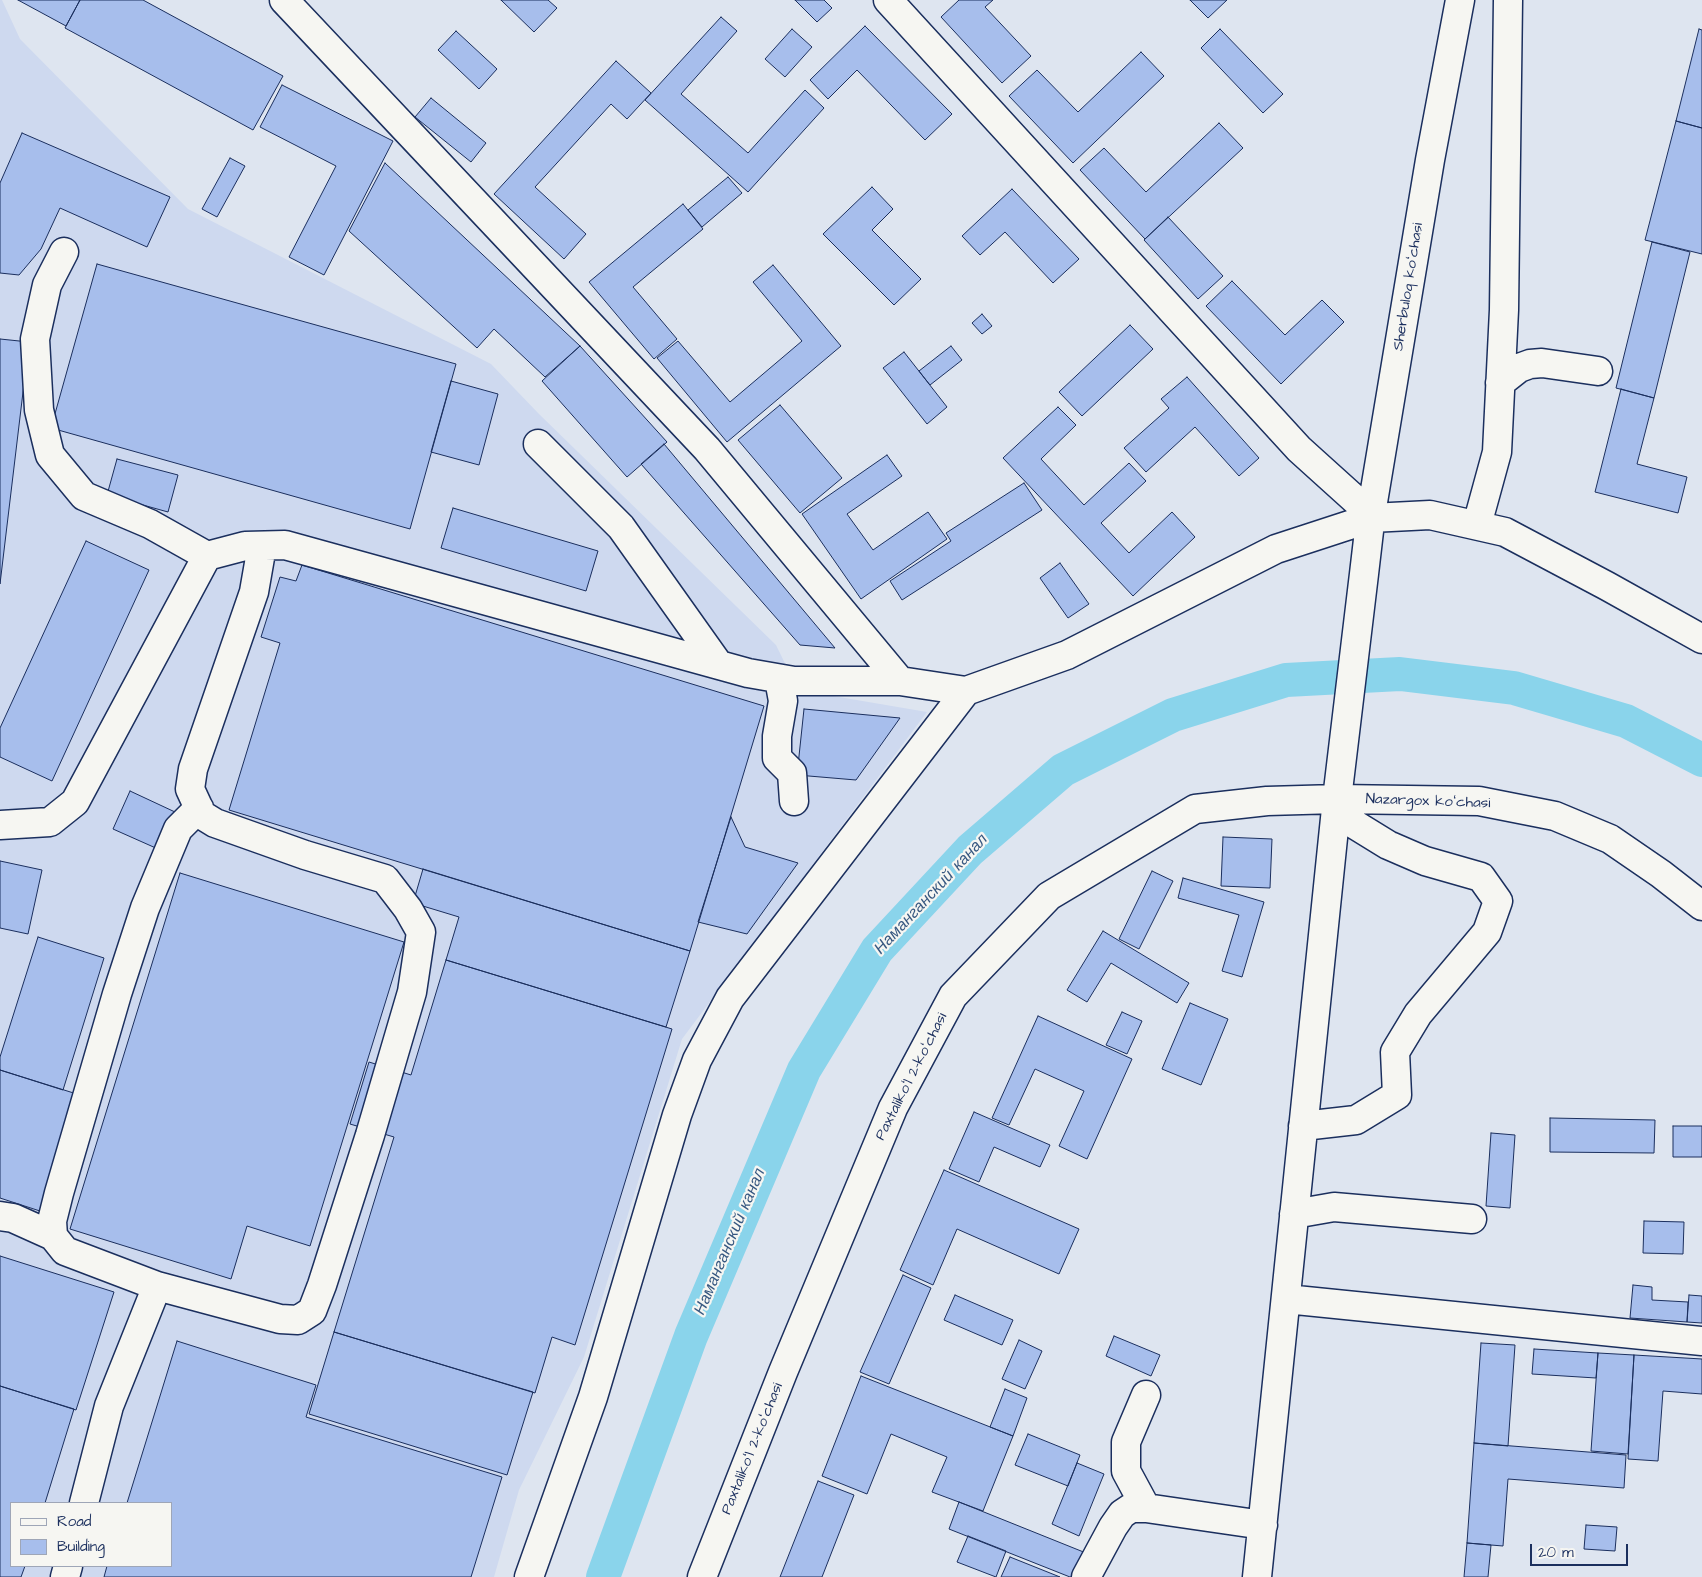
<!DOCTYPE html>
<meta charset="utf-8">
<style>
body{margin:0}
#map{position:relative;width:1702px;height:1577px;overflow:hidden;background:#dee5f0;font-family:"Architects Daughter",sans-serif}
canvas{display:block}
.legend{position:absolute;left:10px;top:1502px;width:162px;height:65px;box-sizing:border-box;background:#f6f6f2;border:1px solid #9ea6b7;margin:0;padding:6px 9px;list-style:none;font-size:15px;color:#1b2f5e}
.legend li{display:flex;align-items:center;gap:10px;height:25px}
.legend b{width:25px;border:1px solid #9ea6b7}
.scale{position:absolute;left:1530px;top:1544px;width:98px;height:22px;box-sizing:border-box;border:2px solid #1b2f5e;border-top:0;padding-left:6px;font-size:15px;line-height:18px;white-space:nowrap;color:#1b2f5e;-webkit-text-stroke:4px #f6f6f2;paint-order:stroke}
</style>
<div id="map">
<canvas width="1702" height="1577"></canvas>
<ul class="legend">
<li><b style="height:6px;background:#f6f6f2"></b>Road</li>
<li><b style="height:14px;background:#a7beec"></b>Building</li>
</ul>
<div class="scale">20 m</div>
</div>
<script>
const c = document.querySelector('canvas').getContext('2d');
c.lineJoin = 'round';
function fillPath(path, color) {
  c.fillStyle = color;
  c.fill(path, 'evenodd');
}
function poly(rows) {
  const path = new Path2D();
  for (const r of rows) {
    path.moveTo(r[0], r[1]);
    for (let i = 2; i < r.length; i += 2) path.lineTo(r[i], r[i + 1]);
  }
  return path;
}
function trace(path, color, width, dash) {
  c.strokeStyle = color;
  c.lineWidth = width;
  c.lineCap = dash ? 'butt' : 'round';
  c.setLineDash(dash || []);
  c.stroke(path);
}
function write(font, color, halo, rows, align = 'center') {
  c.font = font + ' "Architects Daughter",sans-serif';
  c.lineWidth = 4.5;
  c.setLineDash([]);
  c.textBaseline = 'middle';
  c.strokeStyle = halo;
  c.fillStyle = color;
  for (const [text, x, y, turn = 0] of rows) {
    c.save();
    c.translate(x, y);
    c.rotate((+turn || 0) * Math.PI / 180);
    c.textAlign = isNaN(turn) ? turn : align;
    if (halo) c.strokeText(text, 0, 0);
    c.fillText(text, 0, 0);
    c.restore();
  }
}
const built = poly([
 [0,0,2,0,20,39,188,209,491,364,539,414,776,645,798,690,927,712,682,1039,584,1357,519,1490,494,1577,0,1577],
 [11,1503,171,1503,171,1566,11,1566]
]);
const canal = poly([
 [603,1577,691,1336,804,1070,877,950,970,850,1063,770,1173,715,1286,680,1400,674,1514,688,1626,721,1702,760]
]);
const building = poly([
 [18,0,80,0,66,26,18,0],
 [80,0,143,0,283,76,253,130,65,28,80,0],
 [501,0,548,0,557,8,534,32,501,0],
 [795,0,824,0,832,8,817,22,795,0],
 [959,0,993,0,985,7,1031,56,1002,83,941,17,959,0],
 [1190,0,1227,0,1208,18,1190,0],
 [721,17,737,31,681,94,748,153,805,90,824,108,748,192,645,100,721,17],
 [865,26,952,114,925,140,857,70,828,99,810,80,865,26],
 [792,29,812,47,785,77,765,59,792,29],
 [1220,29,1283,94,1263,113,1201,48,1220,29],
 [1699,29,1702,30,1702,128,1676,121,1699,29],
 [456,31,497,69,479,89,438,50,456,31],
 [1141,52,1164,76,1073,163,1009,96,1037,70,1078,112,1141,52],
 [616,61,651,93,627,119,611,104,535,187,586,234,564,259,494,194,616,61],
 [282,85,393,141,324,275,289,257,336,166,260,127,282,85],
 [431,98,486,143,471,162,415,117,431,98],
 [1676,121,1702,128,1702,254,1645,240,1676,121],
 [1219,123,1243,148,1145,239,1080,170,1104,148,1146,192,1219,123],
 [22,133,170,197,147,247,60,208,41,249,19,275,0,273,0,183,22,133],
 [230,158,245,166,217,217,202,209,230,158],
 [385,163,580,346,545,377,494,329,477,348,349,231,385,163],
 [728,177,742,193,702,227,688,210,728,177],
 [872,187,893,209,872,230,921,279,894,305,823,234,872,187],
 [1012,189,1079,259,1053,283,1005,232,980,255,962,236,1012,189],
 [683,204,703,229,633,287,677,339,654,359,589,282,683,204],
 [1168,217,1223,276,1198,299,1144,240,1168,217],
 [1652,242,1690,252,1654,398,1616,388,1652,242],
 [97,264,456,364,410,529,51,428,97,264],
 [773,265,841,346,727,442,657,358,678,341,730,402,802,341,753,282,773,265],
 [1232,281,1285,335,1322,300,1344,322,1281,384,1206,306,1232,281],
 [982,314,992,326,982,334,972,323,982,314],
 [1130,325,1153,349,1082,416,1059,392,1130,325],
 [0,339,29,342,0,584,0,339],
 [580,346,667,442,627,477,542,381,580,346],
 [951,346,962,360,930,385,919,371,951,346],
 [904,352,947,407,927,424,883,368,904,352],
 [1187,377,1259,458,1239,476,1195,427,1146,472,1124,448,1169,408,1161,399,1187,377],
 [451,381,498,394,479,465,431,452,451,381],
 [1621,389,1654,398,1637,464,1687,477,1678,513,1595,492,1621,389],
 [780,405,842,478,800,513,738,440,780,405],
 [1058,407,1076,425,1041,459,1084,505,1129,463,1146,481,1101,523,1129,553,1172,512,1195,537,1133,596,1003,458,1058,407],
 [664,444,835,648,800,645,641,464,664,444],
 [887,455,902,476,847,514,873,550,928,512,947,539,861,599,802,514,887,455],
 [117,459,178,475,168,512,107,495,117,459],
 [1024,483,1042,510,902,600,890,581,951,541,946,533,1024,483],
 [453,508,598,551,586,591,441,548,453,508],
 [86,541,149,570,52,781,0,757,0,728,86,541],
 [1060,563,1089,604,1068,618,1040,578,1060,563],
 [302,565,764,706,690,951,229,810,280,643,261,637,280,577,296,581,302,565],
 [804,709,900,718,856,780,797,775,804,709],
 [130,791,175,812,158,849,113,829,130,791],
 [731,817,745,847,798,863,747,934,698,922,731,817],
 [1223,837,1272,839,1270,888,1221,886,1223,837],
 [0,861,42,870,28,934,0,928,0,861],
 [423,869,690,951,666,1027,446,960,459,917,413,903,423,869],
 [1152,871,1173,881,1139,949,1119,939,1152,871],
 [180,873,404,942,310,1246,247,1226,231,1279,70,1229,180,873],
 [1183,878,1264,902,1242,977,1222,971,1239,915,1178,898,1183,878],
 [1103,931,1189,983,1177,1003,1111,963,1087,1002,1067,990,1103,931],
 [38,937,104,958,63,1090,0,1070,0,1057,38,937],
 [446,960,672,1029,575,1345,552,1337,535,1393,334,1332,394,1137,350,1124,369,1062,411,1075,446,960],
 [1190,1003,1228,1019,1201,1085,1162,1069,1190,1003],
 [1122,1012,1142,1021,1127,1054,1106,1045,1122,1012],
 [1038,1016,1132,1059,1087,1159,1059,1146,1084,1091,1035,1069,1009,1125,992,1118,1038,1016],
 [0,1070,80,1095,43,1212,0,1198,0,1070],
 [974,1112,1050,1145,1040,1167,994,1147,979,1182,949,1169,974,1112],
 [1550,1118,1655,1120,1654,1153,1550,1152,1550,1118],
 [1673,1126,1702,1126,1702,1157,1673,1157,1673,1126],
 [1491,1133,1515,1135,1510,1208,1486,1206,1491,1133],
 [944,1170,1079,1229,1059,1274,957,1229,933,1285,900,1270,944,1170],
 [1644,1221,1684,1222,1683,1254,1643,1253,1644,1221],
 [0,1256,114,1292,76,1410,0,1386,0,1256],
 [903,1275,931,1288,889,1384,860,1372,903,1275],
 [1633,1285,1652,1287,1652,1300,1688,1302,1687,1322,1630,1318,1633,1285],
 [955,1295,1013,1320,1002,1345,944,1320,955,1295],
 [1689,1295,1702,1296,1702,1323,1687,1322,1689,1295],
 [334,1332,533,1392,507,1475,309,1414,334,1332],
 [1114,1336,1160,1355,1151,1376,1106,1356,1114,1336],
 [1019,1340,1042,1351,1025,1389,1002,1379,1019,1340],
 [177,1341,316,1385,306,1417,502,1477,471,1577,104,1577,107,1566,171,1566,171,1503,127,1503,177,1341],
 [1481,1343,1515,1345,1508,1446,1474,1443,1481,1343],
 [1534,1349,1598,1353,1596,1378,1532,1374,1534,1349],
 [1598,1353,1634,1355,1628,1454,1591,1451,1598,1353],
 [1634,1355,1702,1359,1702,1394,1663,1391,1658,1461,1628,1459,1634,1355],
 [861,1376,1013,1436,983,1511,932,1492,947,1457,891,1434,867,1494,822,1476,861,1376],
 [0,1386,74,1409,45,1503,11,1503,11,1566,25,1566,21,1577,0,1577,0,1386],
 [1005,1389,1027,1398,1013,1436,990,1427,1005,1389],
 [1028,1434,1080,1455,1068,1486,1015,1465,1028,1434],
 [1474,1443,1626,1455,1624,1488,1508,1479,1503,1546,1467,1543,1474,1443],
 [1077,1463,1104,1474,1079,1536,1052,1524,1077,1463],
 [818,1481,854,1495,822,1577,780,1577,818,1481],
 [959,1502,1086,1553,1076,1577,1070,1577,949,1529,959,1502],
 [1586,1525,1617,1527,1615,1551,1584,1549,1586,1525],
 [968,1536,1006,1551,996,1577,957,1562,968,1536],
 [1467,1543,1491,1545,1488,1577,1464,1577,1467,1543],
 [1010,1557,1060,1577,1001,1577,1010,1557]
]);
const minor = poly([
 [284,0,707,449,900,681],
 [888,0,1299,449,1371,514],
 [64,252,47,285,35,339,39,410,50,455,84,496,150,524,207,556],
 [1500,383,1519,368,1530,364,1542,363,1598,371],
 [538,444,621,527,719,665],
 [1477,525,1497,452,1504,310,1508,0],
 [779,679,783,701,777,736,777,758,792,773,794,801],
 [199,808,178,829,145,908,117,994,59,1193,52,1221,53,1236,65,1251,157,1286,280,1319,298,1320,312,1311,322,1285,370,1135,412,992,421,932,408,909,385,879,305,855,215,823,202,815,190,789,193,769,254,592,262,546],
 [0,825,50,822,75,802,207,556,245,546,285,545,748,673,794,681,900,681,966,691,1067,655,1276,549,1371,518,1430,515,1505,532,1607,586,1702,639],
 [1303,1126,1356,1120,1397,1095,1395,1052,1418,1014,1487,932,1498,901,1481,877,1425,861,1388,845,1336,813],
 [1294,1214,1334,1207,1472,1219],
 [0,1216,13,1218,53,1236],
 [1286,1299,1702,1341],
 [1146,1395,1126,1442,1126,1471,1146,1508],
 [84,1503,109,1406,157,1286],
 [65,1577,68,1566],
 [529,1577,593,1397,677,1115,697,1060,730,998,966,691],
 [702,1577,783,1372,893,1108,953,996,1049,896,1195,809,1267,801,1337,799,1479,801,1555,816,1610,839,1661,874,1702,906],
 [1086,1577,1113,1527,1122,1514,1131,1508,1146,1508,1263,1525],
 [1257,1577,1337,799,1364,574,1371,514,1430,160,1460,0]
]);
const streetNames = [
 ["Sherbuloq koʻchasi",1409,287,-81],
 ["Nazargox koʻchasi",1428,802,2],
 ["Paxtalikoʻl 2-koʻchasi",912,1077,-63],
 ["Paxtalikoʻl 2-koʻchasi",753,1449,-68]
];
const waterNames = [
 ["Наманганский канал",932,895,-47],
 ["Наманганский канал",731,1242,-67]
];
fillPath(built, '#ced9ef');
trace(canal, '#8ad4eb', 34);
fillPath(building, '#a7beec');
trace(building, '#1b2f5e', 1);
trace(minor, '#1b2f5e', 31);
trace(minor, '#f6f6f2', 28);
write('15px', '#1b2f5e', '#f6f6f2', streetNames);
write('italic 16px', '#375881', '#f6f6f2', waterNames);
</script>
